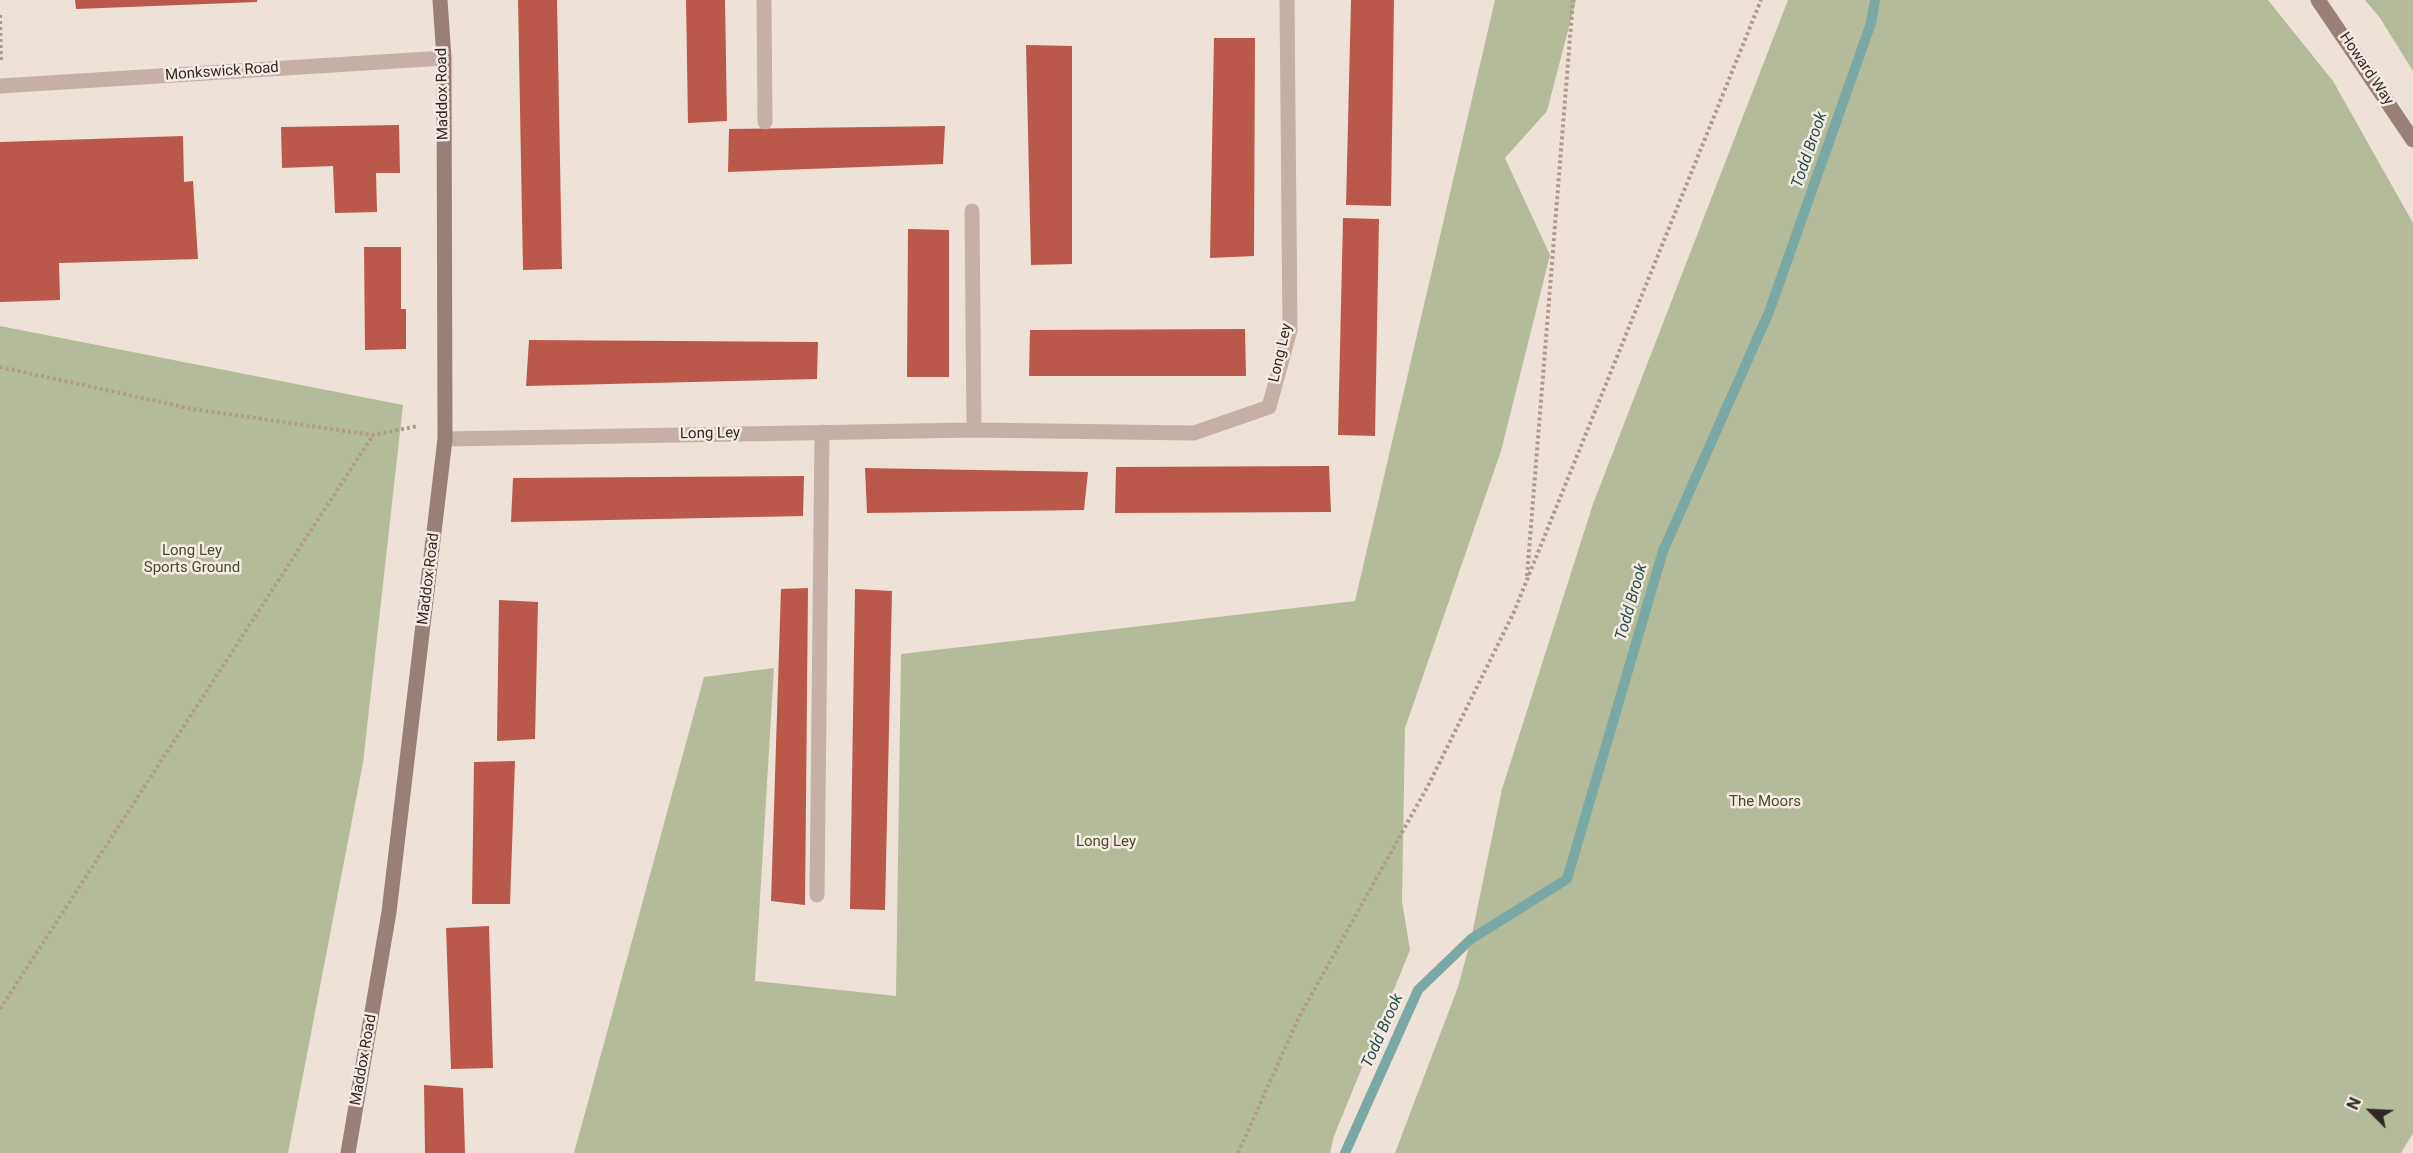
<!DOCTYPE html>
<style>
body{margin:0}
#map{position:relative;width:2413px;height:1153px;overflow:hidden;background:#eee1d8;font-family:Roboto,sans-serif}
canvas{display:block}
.north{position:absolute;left:2341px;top:1081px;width:60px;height:60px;-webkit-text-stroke:4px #f6ebe4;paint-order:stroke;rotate:294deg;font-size:16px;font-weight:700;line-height:24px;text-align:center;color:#312826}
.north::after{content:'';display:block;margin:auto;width:21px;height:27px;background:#312826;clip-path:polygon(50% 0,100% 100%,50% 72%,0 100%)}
</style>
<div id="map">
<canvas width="2413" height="1153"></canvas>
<div class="north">N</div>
</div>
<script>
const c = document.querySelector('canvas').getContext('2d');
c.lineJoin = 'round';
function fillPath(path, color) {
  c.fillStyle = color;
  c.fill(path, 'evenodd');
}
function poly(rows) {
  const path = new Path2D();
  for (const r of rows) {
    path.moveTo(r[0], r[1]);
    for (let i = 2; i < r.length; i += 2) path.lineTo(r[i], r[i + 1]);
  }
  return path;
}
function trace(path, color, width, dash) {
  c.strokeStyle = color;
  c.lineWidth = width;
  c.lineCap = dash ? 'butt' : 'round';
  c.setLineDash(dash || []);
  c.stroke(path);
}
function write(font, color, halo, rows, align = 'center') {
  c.font = font + ' Roboto,sans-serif';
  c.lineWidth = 5;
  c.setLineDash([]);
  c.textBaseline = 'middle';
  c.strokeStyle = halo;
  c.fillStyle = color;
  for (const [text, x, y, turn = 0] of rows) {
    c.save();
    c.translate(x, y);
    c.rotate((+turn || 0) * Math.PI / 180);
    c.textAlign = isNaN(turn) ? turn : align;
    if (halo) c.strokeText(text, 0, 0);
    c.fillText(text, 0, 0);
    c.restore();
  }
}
const green = poly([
 [1495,0,1576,0,1547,111,1505,158,1550,255,1501,451,1405,728,1402,901,1410,950,1334,1136,1330,1153,574,1153,704,677,774,668,755,981,896,996,901,654,1355,601],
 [1788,0,2268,0,2333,81,2413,223,2413,1133,2401,1153,1395,1153,1458,987,1471,939,1502,789,1593,504],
 [2365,0,2413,0,2413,71,2380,18],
 [0,326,403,405,363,763,288,1153,0,1153]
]);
const stream = poly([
 [1345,1153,1418,990,1471,939,1567,879,1663,551,1769,312,1871,23,1875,0]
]);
const building = poly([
 [75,0,257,0,257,2,76,9],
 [518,0,557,0,562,269,523,270],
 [686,0,725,0,727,121,688,123],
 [1351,0,1394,0,1391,206,1346,205],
 [1214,38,1255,38,1254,256,1210,258],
 [1026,45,1072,46,1072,264,1031,265],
 [399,125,400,173,376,173,377,212,335,213,333,166,282,168,281,127],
 [945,126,943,164,728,172,729,129],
 [183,136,184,182,193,181,198,259,59,263,60,300,0,302,0,142],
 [1343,218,1379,219,1375,436,1338,435],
 [908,229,949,230,949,377,907,377],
 [364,247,401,247,401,309,406,309,406,349,365,350],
 [1245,329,1246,376,1029,376,1030,330],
 [529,340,818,342,817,379,526,386],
 [1329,466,1331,512,1115,513,1116,467],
 [865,468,1088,472,1084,510,867,513],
 [804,476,803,516,511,522,513,478],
 [808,588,805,905,771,901,781,589],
 [855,589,892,591,885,910,850,909],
 [499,600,538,602,535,739,497,741],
 [515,761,510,904,472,904,474,762],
 [489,926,493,1068,451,1069,446,928],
 [424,1085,463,1088,465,1153,425,1153]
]);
const path = poly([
 [0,15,1,61],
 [0,367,193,409,373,435,418,426],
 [1527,576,1573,0],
 [0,1009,373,435],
 [1238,1153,1299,1017,1429,784,1514,612,1761,0]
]);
const lane = poly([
 [817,895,822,432]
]);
const street = poly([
 [764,0,765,122],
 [0,86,444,58],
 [972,211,974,430],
 [445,439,974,430,1194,433,1269,407,1290,330,1287,0]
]);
const secondary = poly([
 [2318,0,2413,140],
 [348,1153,389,912,445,439,444,58,440,0]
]);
const streetNames = [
 ["Howard Way",2366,69,56],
 ["Monkswick Road",222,72,-4],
 ["Maddox Road",443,94,-91],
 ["Long Ley",1281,353,-77],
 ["Long Ley",710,434,-1],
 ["Maddox Road",429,579,-83],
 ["Maddox Road",364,1060,-80]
];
const parkNames = [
 ["Long Ley",192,551],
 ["Sports Ground",192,568],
 ["The Moors",1765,802],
 ["Long Ley",1106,842]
];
const waterNames = [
 ["Todd Brook",1810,150,-71],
 ["Todd Brook",1632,602,-74],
 ["Todd Brook",1383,1031,-66]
];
fillPath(green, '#b4bb9a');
trace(stream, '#7aa8a4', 10);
fillPath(building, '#ba584a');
trace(path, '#b09a90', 4, [3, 3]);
trace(lane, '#c4b0a6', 15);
trace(street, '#c4b0a6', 15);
trace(secondary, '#987f77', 15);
write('15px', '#312826', '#f6ebe4', streetNames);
write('15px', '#454d2c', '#f6ebe4', parkNames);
write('italic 16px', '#204e4b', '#f6ebe4', waterNames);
</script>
